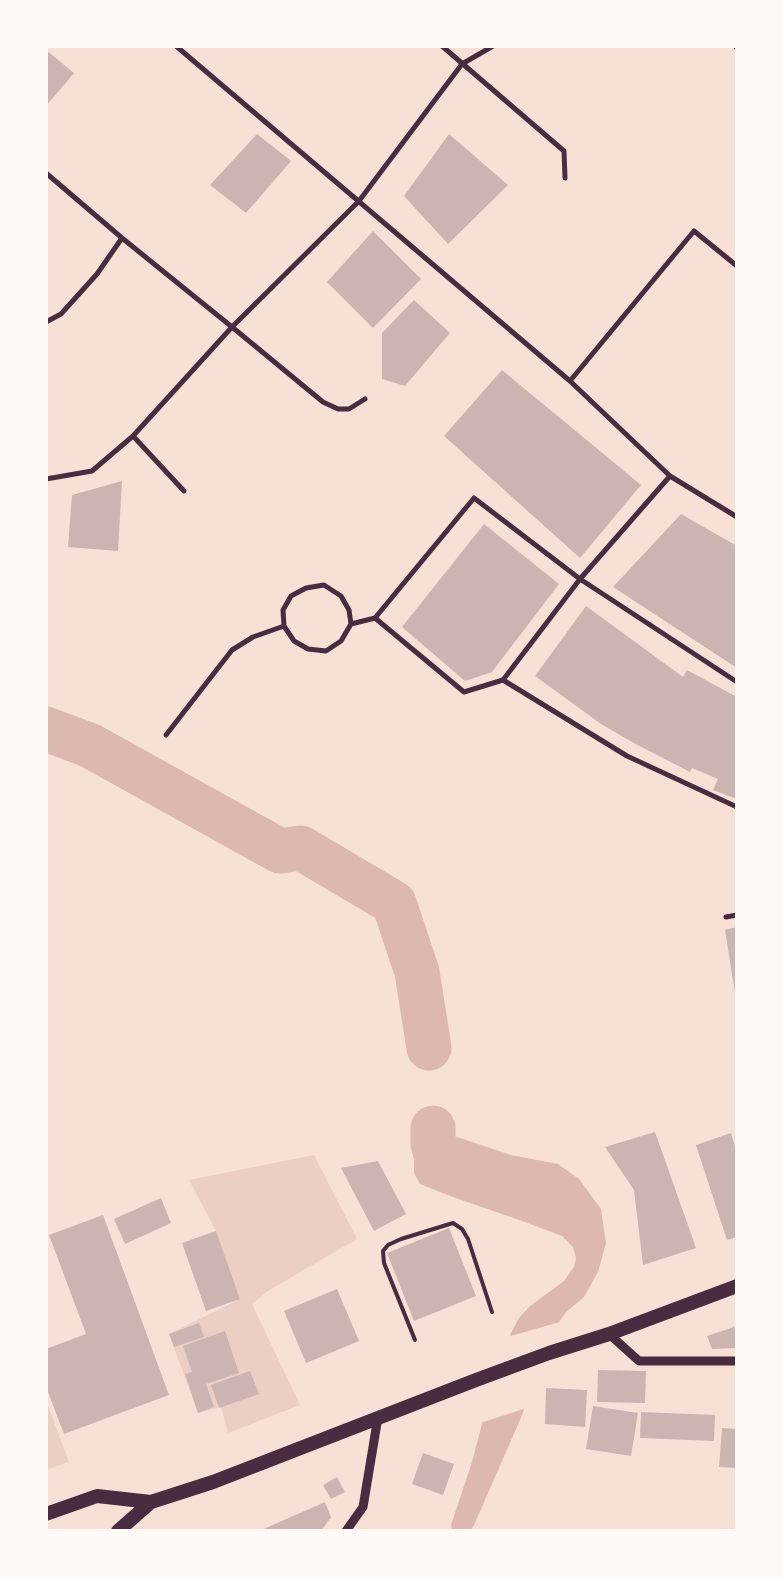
<!DOCTYPE html>
<style>
body{margin:0}
#map{position:relative;width:783px;height:1577px;overflow:hidden;background:#f7e1d7;font-family:"Roboto Condensed",sans-serif}
canvas{display:block}
.frame{position:absolute;inset:0;border:48px solid #fffaf5;pointer-events:none}
</style>
<div id="map">
<canvas width="783" height="1577"></canvas>
<div class="frame"></div>
</div>
<script>
const c = document.querySelector('canvas').getContext('2d');
c.lineJoin = 'round';
function fillPath(path, color) {
  c.fillStyle = color;
  c.fill(path, 'evenodd');
}
function poly(rows) {
  const path = new Path2D();
  for (const r of rows) {
    path.moveTo(r[0], r[1]);
    for (let i = 2; i < r.length; i += 2) path.lineTo(r[i], r[i + 1]);
  }
  return path;
}
function trace(path, color, width, dash) {
  c.strokeStyle = color;
  c.lineWidth = width;
  c.lineCap = dash ? 'butt' : 'round';
  c.setLineDash(dash || []);
  c.stroke(path);
}
const green = poly([
 [314,1155,357,1239,268,1291,252,1304,300,1405,228,1433,221,1407,198,1413,169,1334,240,1299,216,1231,189,1180],
 [48,1405,69,1462,46,1470,46,1406]
]);
const water = poly([
 [306,849,336,869,346,867,353,870,356,882,369,884,378,894,394,903,399,909,401,920,406,925,402,933,405,940,411,943,412,964,418,968,419,975,438,980,438,991,442,998,446,1011,444,1035,429,1048,415,1037,412,1026,409,1005,404,990,409,977,402,970,403,965,400,948,394,947,394,934,385,934,387,928,385,925,387,917,377,913,374,909,370,910,365,902,359,903,347,898,312,876,276,851],
 [434,1131,460,1138,511,1155,558,1164,579,1179,601,1209,606,1243,598,1272,584,1297,566,1312,555,1328,520,1420,474,1525,470,1531,452,1531,451,1525,472,1462,487,1405,511,1333,519,1318,530,1306,564,1281,574,1267,576,1258,573,1247,562,1236,522,1221,453,1197,420,1184,414,1173,414,1161]
]);
const pier = poly([
 [560,1322,527,1408,480,1423,507,1337]
]);
const river = poly([
 [46,729,89,745,280,851,301,848,394,903,417,972,429,1048],
 [433,1128,433,1144,437,1157,445,1166,467,1175]
]);
const building = poly([
 [46,50,74,73,46,106],
 [257,134,291,161,246,213,210,185],
 [449,134,508,185,448,244,404,196],
 [373,231,421,279,373,328,327,282],
 [414,300,450,333,405,386,382,379,382,333],
 [502,370,641,485,580,558,444,436],
 [122,481,118,551,68,547,72,495],
 [681,514,737,546,737,668,613,587],
 [484,524,559,584,492,672,465,681,402,627],
 [586,606,683,677,687,670,737,697,737,799,713,790,718,779,692,768,690,772,630,741,601,724,535,676],
 [737,927,737,999,736,999,725,930],
 [655,1132,696,1248,643,1265,634,1190,605,1147],
 [731,1133,737,1153,737,1237,727,1240,696,1145],
 [378,1161,406,1214,374,1231,341,1168],
 [161,1198,171,1223,125,1244,114,1219],
 [103,1215,169,1395,64,1434,46,1387,46,1349,86,1334,49,1235],
 [449,1228,476,1296,414,1321,387,1253],
 [216,1231,240,1299,206,1311,182,1243],
 [337,1289,359,1341,306,1363,284,1311],
 [199,1323,204,1337,174,1347,169,1334],
 [737,1326,737,1348,712,1349,707,1336],
 [225,1331,239,1373,206,1384,214,1407,198,1413,185,1374,192,1372,183,1346],
 [598,1370,646,1371,645,1403,597,1402],
 [250,1371,259,1394,219,1408,211,1385],
 [546,1388,587,1390,585,1427,545,1424],
 [593,1406,638,1413,631,1456,586,1449],
 [641,1412,715,1415,714,1441,640,1438],
 [722,1428,737,1429,737,1468,719,1467],
 [423,1453,454,1464,443,1495,412,1484],
 [337,1477,345,1492,331,1499,323,1485],
 [325,1502,331,1517,321,1531,259,1531]
]);
const service = poly([
 [415,1340,384,1263,383,1251,388,1245,401,1239,453,1223,462,1229,468,1239,492,1312]
]);
const minor = poly([
 [176,46,570,381,670,476,737,517],
 [442,46,564,151,565,178],
 [735,46,737,48],
 [46,173,122,238,232,327,323,402,338,409,349,409,365,399],
 [46,322,61,314,97,274,122,238],
 [570,381,694,231,737,266],
 [133,436,184,491],
 [670,476,580,579,503,680,627,756,737,807],
 [46,479,92,471,133,436,232,327,359,201,462,64,493,46],
 [351,624,349,610,341,596,324,585,306,588,291,596,283,610,284,626,294,641,308,649,326,651,341,641,351,624,375,618],
 [503,680,464,692,375,618,474,498,580,579,737,682],
 [166,735,232,650,253,637,284,626],
 [726,917,737,915]
]);
const tertiary = poly([
 [609,1334,639,1361,737,1361],
 [346,1531,363,1507,378,1417]
]);
const trunk = poly([
 [46,1514,97,1496,151,1502],
 [118,1531,151,1502,213,1482,476,1380,549,1353,609,1334,737,1286]
]);
fillPath(green, '#ebcfc5');
fillPath(water, '#dcb8b0');
fillPath(pier, '#f7e1d7');
trace(river, '#dcb8b0', 45);
fillPath(building, '#ccb4b1');
trace(service, '#4a2c40', 4);
trace(minor, '#4a2c40', 5);
trace(tertiary, '#4a2c40', 9);
trace(trunk, '#4a2c40', 14);
</script>
